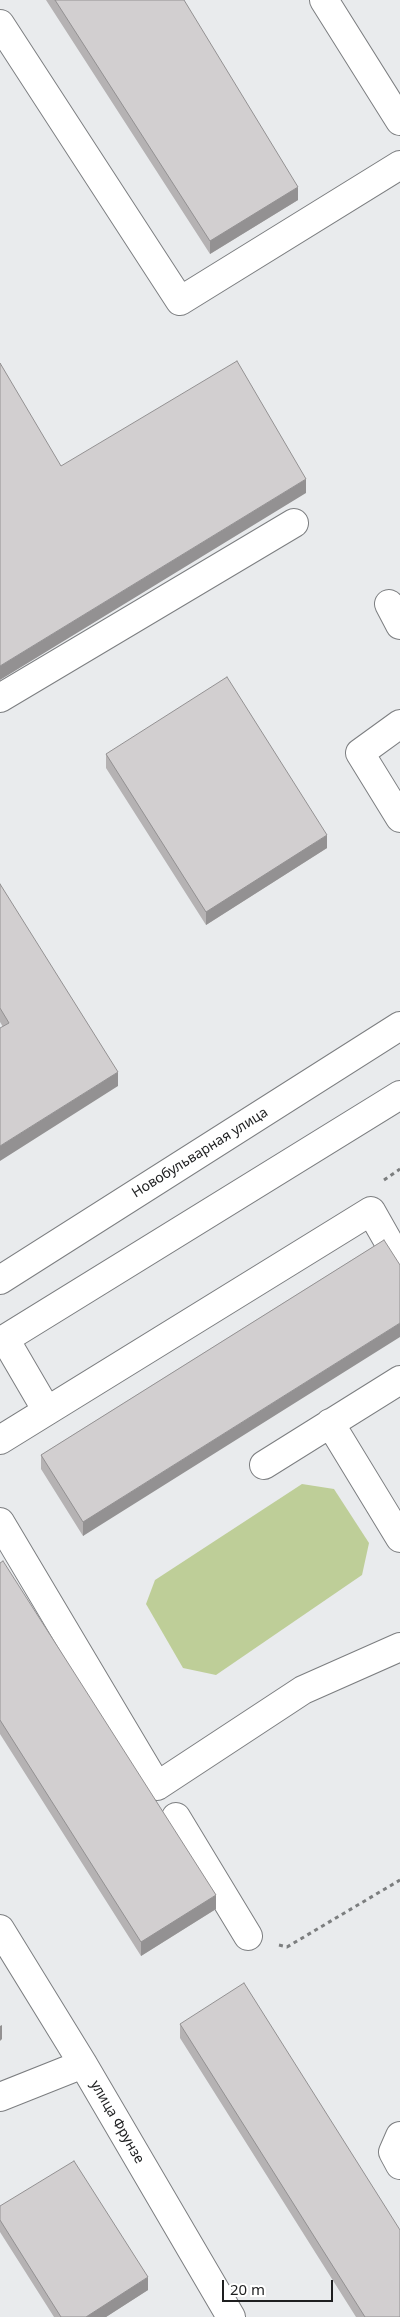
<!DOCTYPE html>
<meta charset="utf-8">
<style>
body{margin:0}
#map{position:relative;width:400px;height:2317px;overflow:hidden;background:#e9ebed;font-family:"Noto Sans",sans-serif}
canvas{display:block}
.scale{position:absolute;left:222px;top:2280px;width:111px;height:22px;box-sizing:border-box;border:2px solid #1e1f20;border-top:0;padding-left:6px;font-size:15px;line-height:18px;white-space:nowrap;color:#1e1f20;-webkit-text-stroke:4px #fff;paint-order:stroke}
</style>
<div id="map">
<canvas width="400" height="2317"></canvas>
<div class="scale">20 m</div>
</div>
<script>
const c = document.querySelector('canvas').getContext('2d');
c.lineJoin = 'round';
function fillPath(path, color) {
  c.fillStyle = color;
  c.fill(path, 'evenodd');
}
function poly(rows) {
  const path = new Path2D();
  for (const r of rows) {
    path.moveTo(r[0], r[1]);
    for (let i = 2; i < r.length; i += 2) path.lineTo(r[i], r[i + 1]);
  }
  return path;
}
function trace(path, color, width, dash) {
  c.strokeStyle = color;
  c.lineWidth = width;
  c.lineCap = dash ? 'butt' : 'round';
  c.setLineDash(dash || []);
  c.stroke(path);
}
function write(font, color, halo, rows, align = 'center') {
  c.font = font + ' "Noto Sans",sans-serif';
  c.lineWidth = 4;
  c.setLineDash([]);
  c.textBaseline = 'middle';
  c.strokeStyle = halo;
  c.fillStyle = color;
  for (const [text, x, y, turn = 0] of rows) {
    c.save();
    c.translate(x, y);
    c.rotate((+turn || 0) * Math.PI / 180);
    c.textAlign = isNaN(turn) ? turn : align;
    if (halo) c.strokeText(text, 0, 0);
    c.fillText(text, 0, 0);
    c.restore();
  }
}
const green = poly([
 [302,1484,334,1489,369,1543,362,1575,216,1675,183,1668,146,1604,155,1580]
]);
const path = poly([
 [384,1180,400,1169],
 [279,1945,287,1947,400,1880]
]);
const minor = poly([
 [324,0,400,121],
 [0,24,180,301,400,165],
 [389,604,400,625],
 [0,698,294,523],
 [400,724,360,753,400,818],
 [5,1339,47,1411],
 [330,1423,400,1538],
 [0,1440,371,1211,400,1262],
 [264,1465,400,1380],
 [0,1522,157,1786,303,1690,400,1647],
 [176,1817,248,1936],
 [0,1929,83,2064,231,2317],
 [0,2097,83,2064],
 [400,2136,393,2152,400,2165]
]);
const major = poly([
 [0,1280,400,1026],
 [0,1342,400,1095]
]);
const wall = poly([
 [46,0,184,0,298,200,210,254],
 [106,754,327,848,206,925,106,768],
 [0,884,118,1086,3,1027,0,1022],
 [384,1240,83,1536,41,1469,41,1455],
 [0,1563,216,1909,141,1956,0,1734],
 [180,2024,400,2317,356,2317,180,2038],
 [0,2206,148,2290,106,2317,54,2317,0,2232]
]);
const shadedWall = poly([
 [298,187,298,200,210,254,210,241],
 [306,479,306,493,0,680,0,666],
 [327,835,327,848,206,925,206,912],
 [118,1072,118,1086,0,1161,0,1146],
 [400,1323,400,1337,83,1536,83,1522],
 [216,1895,216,1909,141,1956,141,1942],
 [2,2025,2,2039,0,2041,0,2026],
 [148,2277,148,2290,106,2317,86,2317]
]);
const building = poly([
 [55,0,184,0,298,187,210,241,55,0],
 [237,361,306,479,0,666,0,363,61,466,237,361],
 [227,677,327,835,206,912,106,754,227,677],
 [0,884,118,1072,0,1146,0,1028,9,1023,0,1008,0,884],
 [384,1240,400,1265,400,1323,83,1522,41,1455,384,1240],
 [3,1561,216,1895,141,1942,0,1720,0,1563,3,1561],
 [244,1983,400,2230,400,2317,365,2317,180,2024,244,1983],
 [74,2161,148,2277,86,2317,61,2317,0,2220,0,2206,74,2161]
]);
const streetNames = [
 ["Новобульварная улица",200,1153,-32],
 ["улица Фрунзе",117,2122,60]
];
fillPath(green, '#bece98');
trace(minor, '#7c7e80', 30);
trace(major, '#7c7e80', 30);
trace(path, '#7c7e7f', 3, [4, 4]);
trace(minor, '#fff', 28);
trace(major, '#fff', 28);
fillPath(wall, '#b5b2b3');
fillPath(shadedWall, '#939192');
fillPath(building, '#d2cfd0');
trace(building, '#939192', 1);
write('14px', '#1e1f20', '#fff', streetNames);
</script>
